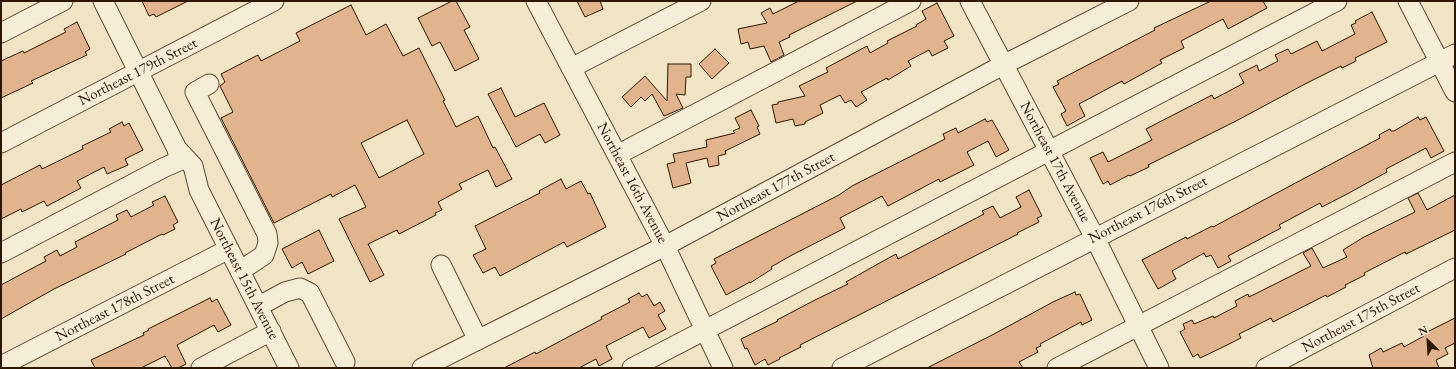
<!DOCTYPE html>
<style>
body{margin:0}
#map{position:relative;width:1456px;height:369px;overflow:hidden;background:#f1e4c5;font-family:"EB Garamond",serif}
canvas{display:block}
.frame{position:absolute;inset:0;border:2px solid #2c1600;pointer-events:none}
.north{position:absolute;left:1408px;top:321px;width:40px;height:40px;-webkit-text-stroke:3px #f6edd9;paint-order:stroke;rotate:335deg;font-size:11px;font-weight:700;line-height:16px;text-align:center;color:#2c1600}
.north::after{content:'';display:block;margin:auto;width:14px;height:18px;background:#2c1600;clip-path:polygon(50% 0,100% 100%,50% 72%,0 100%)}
</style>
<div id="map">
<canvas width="1456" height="369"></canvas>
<div class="frame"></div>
<div class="north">N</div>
</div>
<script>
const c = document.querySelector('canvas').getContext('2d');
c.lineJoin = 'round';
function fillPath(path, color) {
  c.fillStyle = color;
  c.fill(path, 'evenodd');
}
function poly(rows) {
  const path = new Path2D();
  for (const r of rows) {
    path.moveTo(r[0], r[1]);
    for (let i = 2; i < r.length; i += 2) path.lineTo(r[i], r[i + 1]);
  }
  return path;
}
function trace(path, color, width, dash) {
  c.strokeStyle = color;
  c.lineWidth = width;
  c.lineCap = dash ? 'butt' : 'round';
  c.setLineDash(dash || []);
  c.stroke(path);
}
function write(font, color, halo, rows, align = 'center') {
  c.font = font + ' "EB Garamond",serif';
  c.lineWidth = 3;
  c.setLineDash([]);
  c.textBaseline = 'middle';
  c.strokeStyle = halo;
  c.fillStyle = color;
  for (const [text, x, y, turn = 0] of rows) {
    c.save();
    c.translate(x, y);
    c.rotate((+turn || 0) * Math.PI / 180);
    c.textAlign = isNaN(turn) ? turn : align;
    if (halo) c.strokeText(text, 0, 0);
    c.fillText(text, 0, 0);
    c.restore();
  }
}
const building = poly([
 [142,1,188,1,156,17,154,14,149,16,142,1],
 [452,1,456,1,470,27,464,30,479,59,455,71,440,42,432,46,418,18,452,1],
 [577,1,600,1,603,9,585,17,577,1],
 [799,1,857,1,789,35,790,37,779,42,784,55,771,62,764,46,750,49,748,42,741,44,738,29,767,23,761,13,770,8,773,14,799,1],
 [1211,1,1263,1,1267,8,1228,29,1223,19,1181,41,1184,48,1160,60,1162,63,1124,84,1122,81,1079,104,1085,116,1067,126,1061,114,1066,111,1053,87,1059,84,1057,81,1155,30,1154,28,1211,1],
 [937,3,954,36,944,41,948,48,932,56,929,50,908,61,911,66,888,80,887,78,861,92,867,100,856,107,851,100,845,103,840,95,820,105,823,113,805,122,805,124,795,126,793,119,776,123,772,105,778,104,778,102,805,96,799,86,828,72,826,68,856,52,867,46,870,53,888,43,887,41,917,26,916,25,926,19,922,11,937,3],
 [351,5,366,35,386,24,403,56,419,48,445,100,443,101,456,127,478,116,493,148,495,147,512,179,496,187,488,170,459,184,462,189,438,202,442,210,435,213,436,215,399,234,397,230,368,244,384,275,370,282,339,219,366,207,355,185,332,197,331,194,274,223,221,118,233,112,220,86,225,82,221,74,258,55,261,61,300,41,296,33,351,5],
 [407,120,424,154,379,178,361,143,407,120],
 [1372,12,1387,42,1355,58,1356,61,1342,68,1341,66,1305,84,1236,121,1148,165,1149,167,1130,176,1129,175,1110,185,1108,181,1103,184,1090,158,1103,152,1108,162,1152,140,1146,129,1212,95,1214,99,1244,83,1239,74,1257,65,1259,71,1278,61,1275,55,1288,49,1291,54,1317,41,1322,51,1355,34,1351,25,1356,23,1355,21,1372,12],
 [77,22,90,49,85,52,87,55,31,81,33,83,1,98,1,61,23,51,24,53,66,32,64,29,77,22],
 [715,49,729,63,712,79,699,64,715,49],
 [668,64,691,64,691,77,686,77,685,95,676,94,683,108,664,116,652,94,645,101,641,97,631,107,622,97,645,76,667,101,668,64],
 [501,88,515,117,544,103,560,135,545,143,540,134,516,147,488,94,501,88],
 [751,110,759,126,757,127,760,134,725,151,726,154,718,156,719,165,709,167,707,158,686,163,691,183,673,188,667,164,675,162,673,154,707,147,706,140,735,133,733,131,740,128,735,118,751,110],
 [1418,117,1420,120,1426,117,1444,151,1431,158,1426,148,1386,169,1387,172,1349,193,1322,207,1320,203,1279,225,1281,228,1228,256,1231,261,1218,268,1211,255,1206,257,1204,253,1172,271,1176,279,1158,289,1142,260,1186,237,1187,239,1212,226,1213,227,1380,138,1379,135,1384,132,1390,129,1391,131,1394,131,1418,117],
 [985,119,987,122,992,120,1009,150,996,157,988,141,967,152,974,165,940,182,939,179,888,206,882,196,840,218,845,228,792,255,771,267,772,269,750,283,750,282,726,295,711,266,716,263,714,259,839,195,852,186,945,139,943,134,956,128,958,133,985,119],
 [122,122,124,126,129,123,143,150,125,159,128,165,107,174,104,167,77,181,81,188,47,206,44,201,22,212,21,209,1,219,1,185,40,165,42,169,83,149,82,146,111,132,109,129,122,122],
 [561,179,566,189,581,181,588,194,590,193,606,227,567,247,564,242,500,276,495,267,483,273,473,255,486,249,475,226,540,193,539,191,561,179],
 [1029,190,1042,216,1037,218,1039,222,1017,233,1018,234,800,345,801,347,779,358,780,359,768,365,765,359,755,365,747,348,745,349,741,339,778,321,777,320,815,300,848,284,846,282,876,265,896,254,898,259,984,214,982,211,993,206,1000,218,1021,207,1016,197,1029,190],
 [1418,193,1427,210,1455,195,1455,230,1406,254,1405,252,1364,273,1365,275,1345,285,1346,287,1327,297,1326,295,1273,322,1271,318,1239,334,1241,338,1219,349,1200,358,1198,354,1193,357,1180,332,1185,329,1183,324,1192,320,1194,324,1213,316,1214,318,1237,306,1235,301,1248,294,1249,297,1311,266,1303,253,1312,248,1323,268,1347,257,1343,250,1364,237,1415,212,1408,198,1418,193],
 [165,196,178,222,173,225,175,229,163,235,162,234,125,253,126,254,54,289,1,319,1,285,46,261,44,257,57,250,60,256,77,247,75,242,118,220,116,215,127,210,131,217,154,205,152,202,165,196],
 [319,230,334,261,308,274,302,262,292,268,282,249,319,230],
 [1075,292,1076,295,1080,294,1092,320,1082,325,1081,322,1040,344,1041,346,1036,348,1038,352,1019,362,1023,368,927,368,994,334,1053,302,1075,292],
 [639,293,642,297,647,294,654,306,660,302,665,311,658,315,666,329,649,338,643,327,606,346,612,359,599,366,596,359,579,368,504,368,535,352,536,354,602,319,601,317,630,302,628,299,639,293],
 [210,298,212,302,217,299,231,325,218,332,214,325,177,345,186,364,178,368,172,368,165,356,141,368,95,368,91,360,144,335,143,333,149,330,148,329,210,298],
 [1455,318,1455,343,1445,348,1448,354,1436,360,1439,368,1373,368,1369,355,1381,348,1383,352,1402,343,1404,347,1424,336,1423,334,1455,318]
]);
const minor = poly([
 [103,1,177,149,179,161],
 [536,1,665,246,723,368],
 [970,1,1095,238,1159,368],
 [1408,1,1455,92],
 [1,33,63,1],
 [571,68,701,1],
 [209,84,195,92,267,234,268,243,264,255,240,271],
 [1,143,274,1],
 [177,149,193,166,199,190,289,368],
 [617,155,911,1],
 [1,253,163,168,179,161],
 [441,265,478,340],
 [259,306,285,292,300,288,310,293,345,362],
 [1,366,229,249],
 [201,368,271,331],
 [422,368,665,246,1003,65,1129,1],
 [632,368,1337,1],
 [842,368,1455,54],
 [1057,368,1455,162],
 [1266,368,1455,268]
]);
const streetNames = [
 ["Northeast 179th Street",138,72,-27],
 ["Northeast 17th Avenue",1055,162,62],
 ["Northeast 16th Avenue",632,183,62],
 ["Northeast 177th Street",776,187,-28],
 ["Northeast 176th Street",1148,210,-27],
 ["Northeast 15th Avenue",244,279,63],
 ["Northeast 178th Street",115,308,-27],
 ["Northeast 175th Street",1361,318,-28]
];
fillPath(building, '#e2b48d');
trace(building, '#2c1600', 1);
trace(minor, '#5d4a31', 21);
trace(minor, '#f6edd9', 19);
write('15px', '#2c1600', '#f6edd9', streetNames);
</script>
